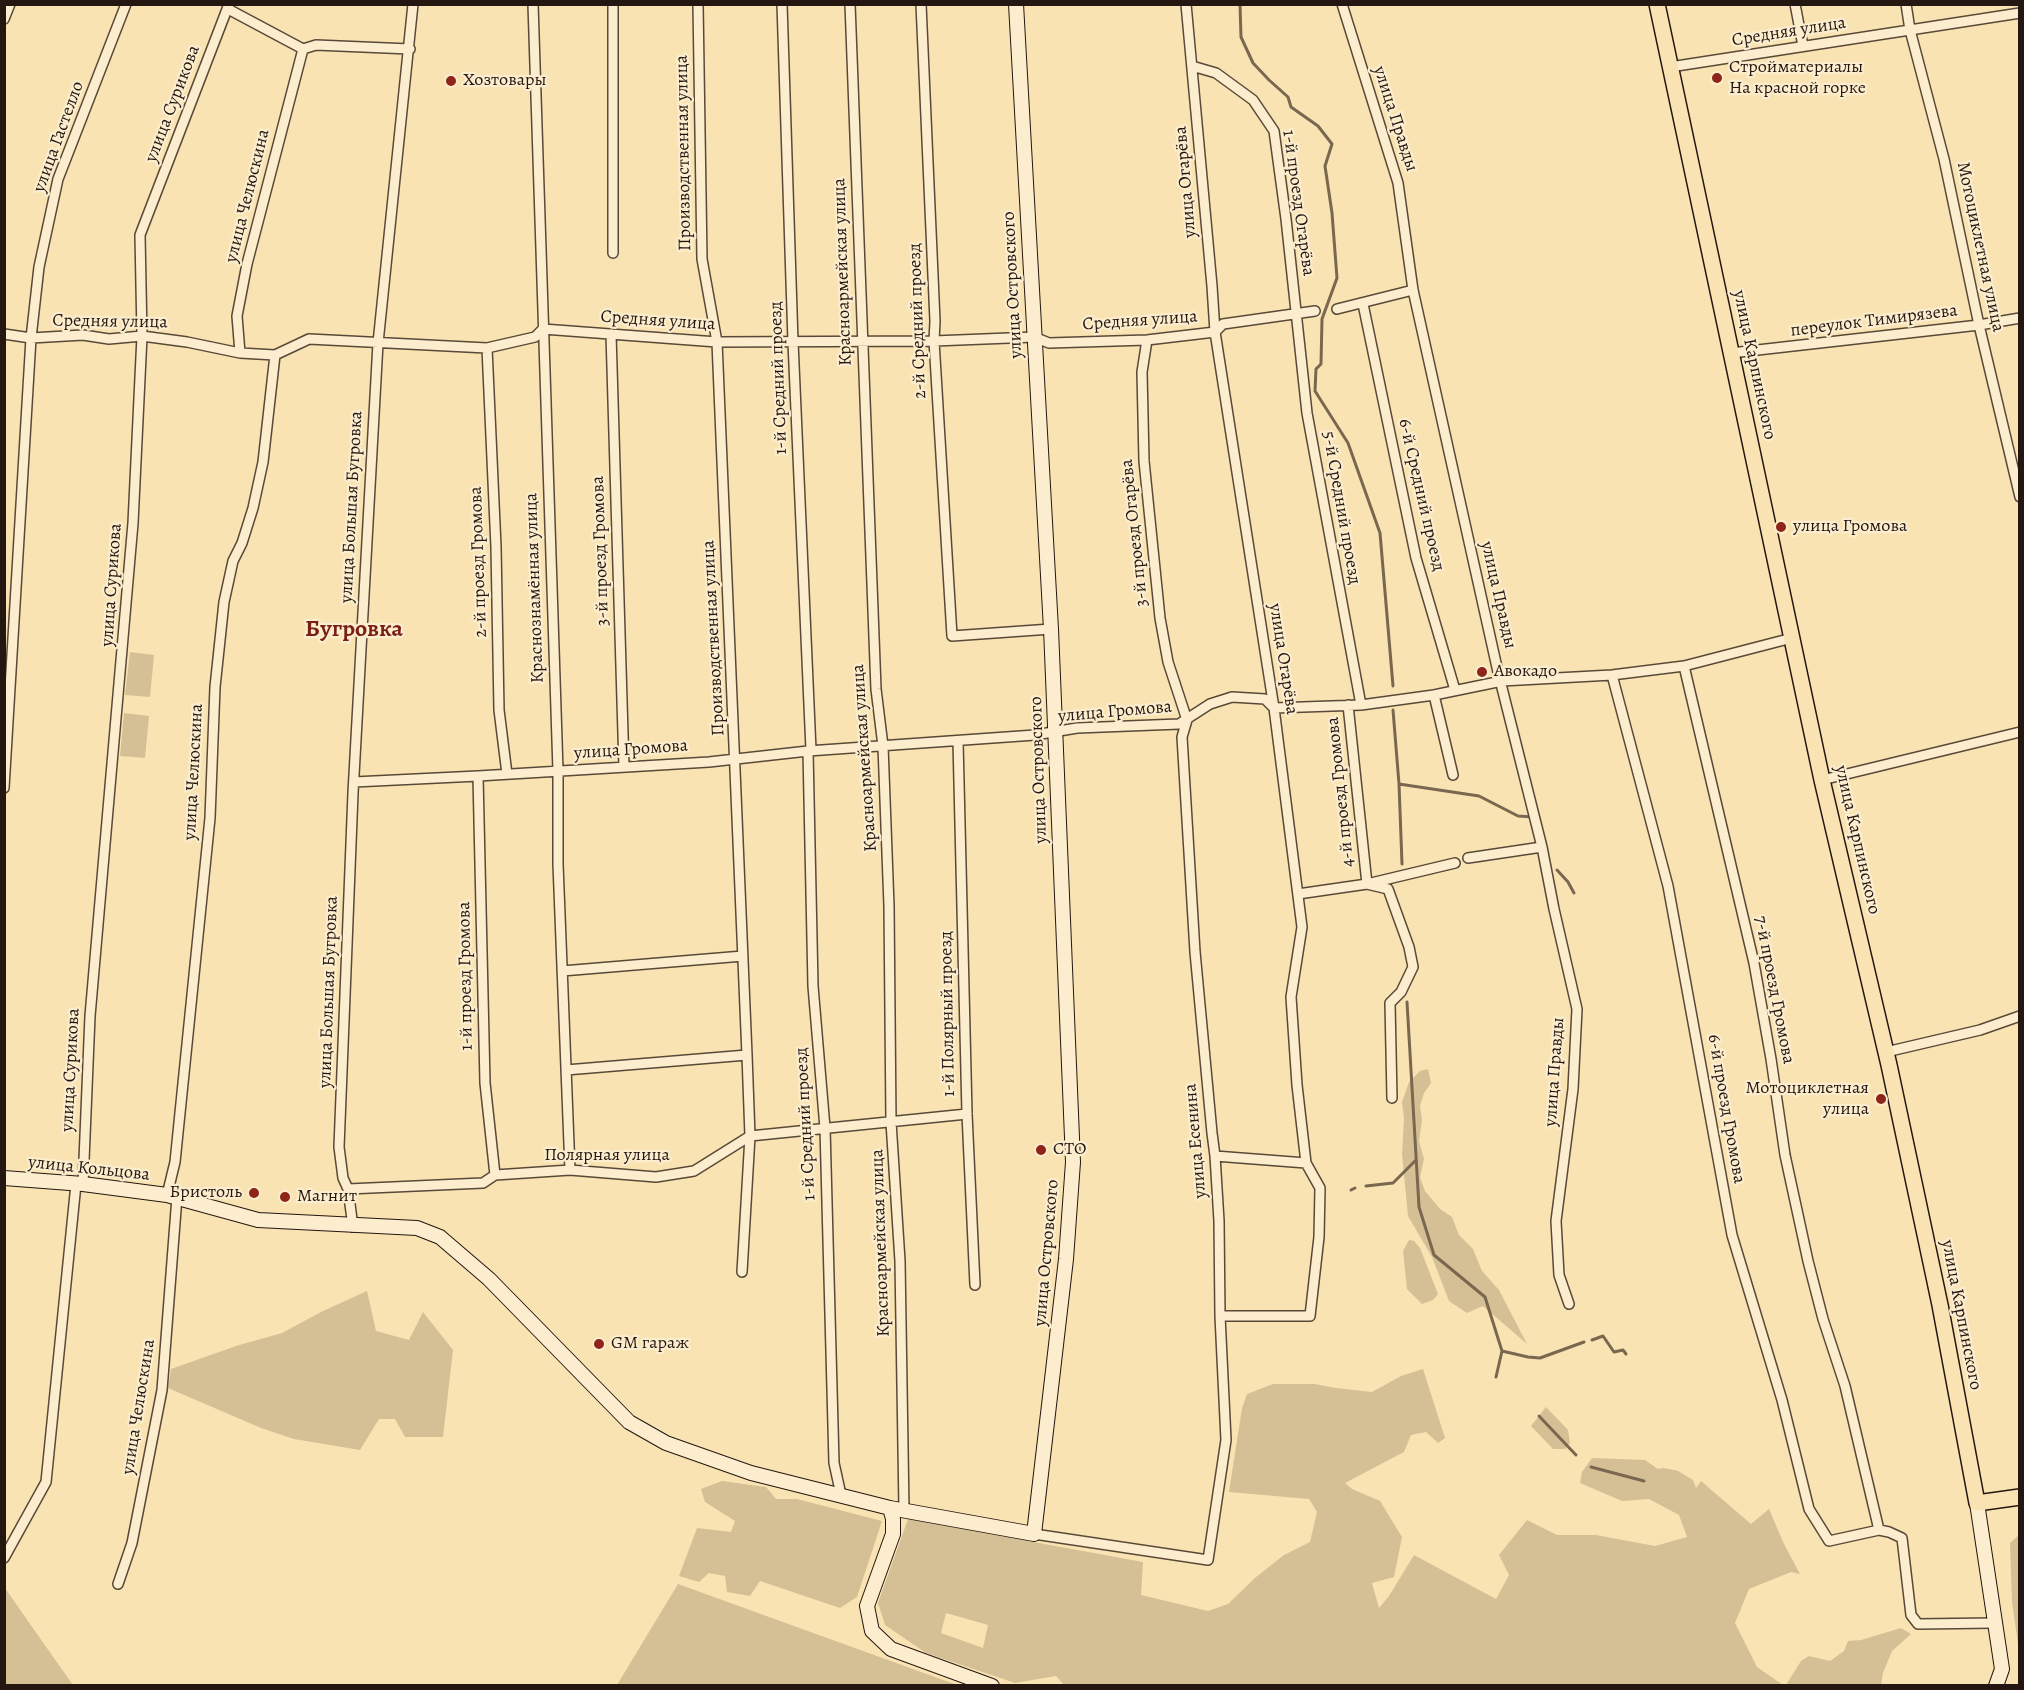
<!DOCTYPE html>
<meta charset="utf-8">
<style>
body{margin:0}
#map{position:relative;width:2024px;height:1690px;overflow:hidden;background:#f9e3b2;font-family:Alegreya,serif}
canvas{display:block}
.frame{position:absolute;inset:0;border:6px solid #241610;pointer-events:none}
</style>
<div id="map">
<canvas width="2024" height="1690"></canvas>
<div class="frame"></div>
</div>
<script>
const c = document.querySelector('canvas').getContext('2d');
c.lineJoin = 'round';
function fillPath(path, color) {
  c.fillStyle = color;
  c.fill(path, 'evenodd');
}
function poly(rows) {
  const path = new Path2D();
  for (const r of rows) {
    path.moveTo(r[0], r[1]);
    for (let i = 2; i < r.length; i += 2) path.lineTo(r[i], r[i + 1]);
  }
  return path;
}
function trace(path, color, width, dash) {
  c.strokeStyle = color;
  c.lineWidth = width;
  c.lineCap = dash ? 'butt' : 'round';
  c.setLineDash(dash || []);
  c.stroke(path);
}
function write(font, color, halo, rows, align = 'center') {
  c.font = font + ' Alegreya,serif';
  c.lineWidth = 4.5;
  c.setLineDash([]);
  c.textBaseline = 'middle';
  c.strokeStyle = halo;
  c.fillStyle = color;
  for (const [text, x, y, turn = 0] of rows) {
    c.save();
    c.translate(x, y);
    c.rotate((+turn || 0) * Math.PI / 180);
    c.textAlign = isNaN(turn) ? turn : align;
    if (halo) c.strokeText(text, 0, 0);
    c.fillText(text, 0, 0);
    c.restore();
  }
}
const green = poly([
 [130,652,154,655,150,697,125,695],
 [124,713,149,716,145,758,120,756],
 [1428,1069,1431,1083,1424,1093,1420,1106,1422,1120,1419,1141,1424,1159,1420,1177,1425,1191,1440,1209,1452,1217,1459,1235,1473,1249,1482,1271,1499,1290,1527,1344,1483,1306,1467,1313,1449,1301,1432,1257,1408,1216,1402,1154,1404,1119,1402,1102,1409,1082,1420,1071],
 [1409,1240,1414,1241,1420,1248,1438,1294,1433,1300,1422,1304,1407,1289,1403,1251],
 [367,1291,376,1331,409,1340,423,1312,453,1350,443,1437,405,1437,395,1419,379,1419,360,1450,294,1439,261,1428,168,1388,171,1369,236,1346,282,1333,323,1311],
 [1423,1369,1445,1438,1438,1443,1426,1432,1411,1435,1404,1452,1345,1483,1352,1489,1380,1501,1402,1537,1394,1577,1372,1583,1379,1608,1389,1596,1414,1555,1496,1599,1509,1575,1499,1555,1527,1520,1557,1535,1596,1535,1655,1546,1687,1537,1679,1515,1649,1499,1622,1501,1580,1483,1582,1472,1592,1458,1645,1460,1658,1469,1664,1468,1678,1471,1693,1480,1696,1488,1701,1481,1751,1524,1769,1509,1784,1544,1800,1574,1791,1572,1749,1589,1735,1623,1757,1667,1783,1685,1065,1686,1056,1676,1015,1683,926,1653,885,1625,878,1603,908,1519,1143,1562,1141,1595,1208,1611,1228,1604,1256,1577,1284,1555,1310,1542,1317,1512,1309,1499,1229,1492,1242,1408,1247,1394,1273,1384,1315,1384,1336,1388,1372,1392,1401,1376],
 [946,1613,988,1625,983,1648,941,1633],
 [1546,1407,1568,1430,1570,1443,1565,1449,1553,1449,1531,1426],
 [722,1481,766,1487,776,1499,797,1499,882,1521,857,1597,840,1608,760,1581,750,1596,727,1592,725,1576,709,1573,699,1582,679,1576,697,1528,731,1532,735,1521,705,1502,701,1489],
 [2019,1535,2019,1651,2012,1602,2010,1543],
 [678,1584,957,1685,617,1685],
 [5,1588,37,1634,73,1685,5,1685],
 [1901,1628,1911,1634,1892,1651,1883,1673,1881,1685,1786,1685,1801,1661,1809,1656,1830,1661,1844,1651,1848,1641,1861,1640]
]);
const stream = poly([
 [1240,4,1241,37,1253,63,1269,80,1288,97,1291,107,1318,126,1332,144,1325,166,1332,213,1337,278,1322,319,1321,364,1316,369,1315,391,1348,443,1380,533,1393,686],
 [1393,710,1399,784,1402,864],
 [1399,784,1479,796,1518,816,1533,817],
 [1557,870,1568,882,1574,893],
 [1407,1002,1419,1207,1434,1255,1485,1297,1502,1351,1528,1357,1540,1358,1584,1342],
 [1366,1186,1393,1183,1416,1160],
 [1351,1190,1355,1188],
 [1592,1340,1603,1336,1614,1352,1623,1350,1626,1354],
 [1496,1377,1502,1351],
 [1539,1416,1576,1455],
 [1591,1467,1644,1481]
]);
const street = poly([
 [533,4,558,771,558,864,570,1170],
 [698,4,702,259,717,342,747,1055,750,1136,742,1272],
 [782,4,793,342,811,750],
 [850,4,876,689,883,746,889,906,891,1122,900,1261,904,1510],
 [921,4,935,321,934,341,952,636,1051,629],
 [1186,4,1212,286,1215,332,1274,708,1302,927,1291,997,1297,1085,1306,1163,1320,1188,1319,1237,1310,1316,1220,1316],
 [1342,4,1398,183,1413,290,1498,672,1542,847,1554,909,1577,1009,1573,1089,1556,1221,1559,1275,1569,1304],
 [1795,4,1803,46],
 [1906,4,1910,30,1944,159,1979,325,2020,497],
 [228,9,303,49,316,45,410,49],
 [4,19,10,4],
 [1192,66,1216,73,1253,100,1274,131,1286,219,1307,413,1361,705],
 [1670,67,2020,13],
 [613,253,613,4],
 [1363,304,1416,558,1455,690],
 [1337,309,1413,290],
 [4,334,31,338,83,335,109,339,142,336,187,342,240,353,275,355,309,339,487,348,535,337,543,329,717,342,934,341,1034,337,1049,343,1147,340,1215,332,1223,324,1315,311],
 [611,334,624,767],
 [487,348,496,547,499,710,507,774],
 [240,353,237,316,247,264,303,49],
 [1731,353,1979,325,2020,318],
 [1684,666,1754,963,1771,1059,1785,1155,1808,1261,1823,1319,1845,1386,1879,1530],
 [1612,675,1668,886,1732,1235,1782,1400,1809,1509,1829,1541,1879,1530,1889,1532,1902,1538,1911,1615,1918,1624,1994,1623],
 [1434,695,1453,775],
 [1348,705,1367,884,1388,889,1409,947,1413,967,1401,992,1390,1003,1392,1098],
 [958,741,967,1114,975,1285],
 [808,751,813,986,825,1128,834,1463,841,1495],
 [478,776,485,1083,495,1175],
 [1822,780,2020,732],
 [354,782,478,776,709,762,808,751,1035,735,1077,728,1179,724,1210,704,1232,697,1265,699,1274,708,1361,705,1434,695,1502,681,1612,675,1684,666,1792,638],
 [4,788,31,338,39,267,58,179,126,4],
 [1468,858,1542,847],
 [1298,894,1367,884,1455,863],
 [562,971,743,956],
 [1886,1052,1980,1030,2020,1016],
 [566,1070,747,1055],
 [1215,1156,1306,1163],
 [83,1184,90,1016,133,523,142,336,140,235,229,4],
 [348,1189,483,1183,495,1175,570,1170,656,1177,694,1171,750,1136,967,1114],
 [167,1195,175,1162,210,818,215,687,224,602,233,561,242,543,253,508,263,462,275,355],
 [353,1227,348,1189,343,1178,339,1147,353,793,378,343,413,4],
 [1034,1534,1208,1560,1226,1440,1220,1316,1219,1221,1215,1156,1212,1133,1195,952,1182,737,1187,720,1168,662,1160,618,1144,461,1142,372,1147,340],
 [4,1558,46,1482,76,1184],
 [118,1584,132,1543,162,1390,177,1197]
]);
const secondary = poly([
 [4,1178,83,1184,167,1195,258,1220,417,1228,440,1237,489,1279,629,1422,666,1443,751,1473,890,1508,1034,1534,1066,1259,1073,1162,1051,629,1016,4],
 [1977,1503,2002,1669,1996,1686],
 [890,1508,893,1519,893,1534,867,1606,872,1631,891,1649,992,1686]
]);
const primary = poly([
 [1657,4,1822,780,1889,1065,1940,1305,1977,1503,2020,1497]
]);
const markers = [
 [1717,78,6,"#8f2418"],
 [451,81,6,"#8f2418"],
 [1781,527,6,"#8f2418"],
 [1482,672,6,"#8f2418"],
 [1881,1099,6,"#8f2418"],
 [1041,1150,6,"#8f2418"],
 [254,1193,6,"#8f2418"],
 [285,1197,6,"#8f2418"],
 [599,1344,6,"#8f2418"]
];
const streetNames = [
 ["Средняя улица",1789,32,-9],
 ["улица Сурикова",173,104,-69],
 ["улица Правды",1395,119,72],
 ["улица Гастелло",59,137,-70],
 ["Производственная улица",684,153,-91],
 ["улица Огарёва",1186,182,-95],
 ["улица Челюскина",248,196,-76],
 ["1-й проезд Огарёва",1298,203,82],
 ["Мотоциклетная улица",1980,247,78],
 ["Красноармейская улица",843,272,-92],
 ["улица Островского",1013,285,-93],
 ["Средняя улица",658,321,4],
 ["2-й Средний проезд",918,321,-92],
 ["Средняя улица",1140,321,-4],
 ["переулок Тимирязева",1874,321,-7],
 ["Средняя улица",110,322,1],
 ["улица Карпинского",1754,365,78],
 ["1-й Средний проезд",779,378,-92],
 ["6-й Средний проезд",1421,495,77],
 ["улица Большая Бугровка",352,507,-87],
 ["5-й Средний проезд",1341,508,80],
 ["3-й проезд Огарёва",1135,533,-96],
 ["3-й проезд Громова",601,551,-92],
 ["2-й проезд Громова",479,562,-92],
 ["улица Сурикова",112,585,-86],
 ["Краснознамённая улица",535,588,-92],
 ["улица Правды",1498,595,77],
 ["Производственная улица",714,638,-93],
 ["улица Огарёва",1283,659,81],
 ["улица Громова",1115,712,-5],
 ["улица Громова",631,750,-4],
 ["Красноармейская улица",865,758,-94],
 ["улица Островского",1039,770,-92],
 ["улица Челюскина",194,772,-87],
 ["4-й проезд Громова",1341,792,-96],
 ["улица Карпинского",1857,840,77],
 ["1-й проезд Громова",466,976,-91],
 ["7-й проезд Громова",1774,990,79],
 ["улица Большая Бугровка",329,992,-88],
 ["1-й Полярный проезд",948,1014,-91],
 ["улица Сурикова",71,1070,-87],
 ["улица Правды",1555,1072,-86],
 ["6-й проезд Громова",1726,1109,80],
 ["1-й Средний проезд",806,1124,-93],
 ["улица Есенина",1196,1141,-95],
 ["Полярная улица",607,1156],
 ["улица Кольцова",89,1169,6],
 ["Красноармейская улица",881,1243,-92],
 ["улица Островского",1047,1253,-85],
 ["улица Карпинского",1961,1315,79],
 ["улица Челюскина",139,1407,-81]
];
const poiNames = [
 ["Стройматериалы",1729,68],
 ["На красной горке",1729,89],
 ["Хозтовары",463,81],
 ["улица Громова",1793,527],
 ["Авокадо",1494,672],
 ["Мотоциклетная",1869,1089,"right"],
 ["улица",1869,1110,"right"],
 ["СТО",1053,1150],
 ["Бристоль",242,1193,"right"],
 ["Магнит",297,1197],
 ["GM гараж",611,1344]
];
const districtNames = [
 ["Бугровка",354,630]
];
fillPath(green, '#d5c096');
trace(stream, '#796750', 3);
trace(street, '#594938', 12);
trace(secondary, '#241610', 16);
trace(primary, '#241610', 18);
trace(street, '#fbedcd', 9);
trace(secondary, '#fbedcd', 14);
trace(primary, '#f9e3b2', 15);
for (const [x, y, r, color] of markers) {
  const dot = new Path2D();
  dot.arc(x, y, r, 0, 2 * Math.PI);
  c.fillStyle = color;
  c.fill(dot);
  trace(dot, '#fbedcd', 2);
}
write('18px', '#241610', '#fbedcd', streetNames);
write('18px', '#241610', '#fbedcd', poiNames, 'left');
write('bold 24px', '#7a1f14', '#fbedcd', districtNames);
</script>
